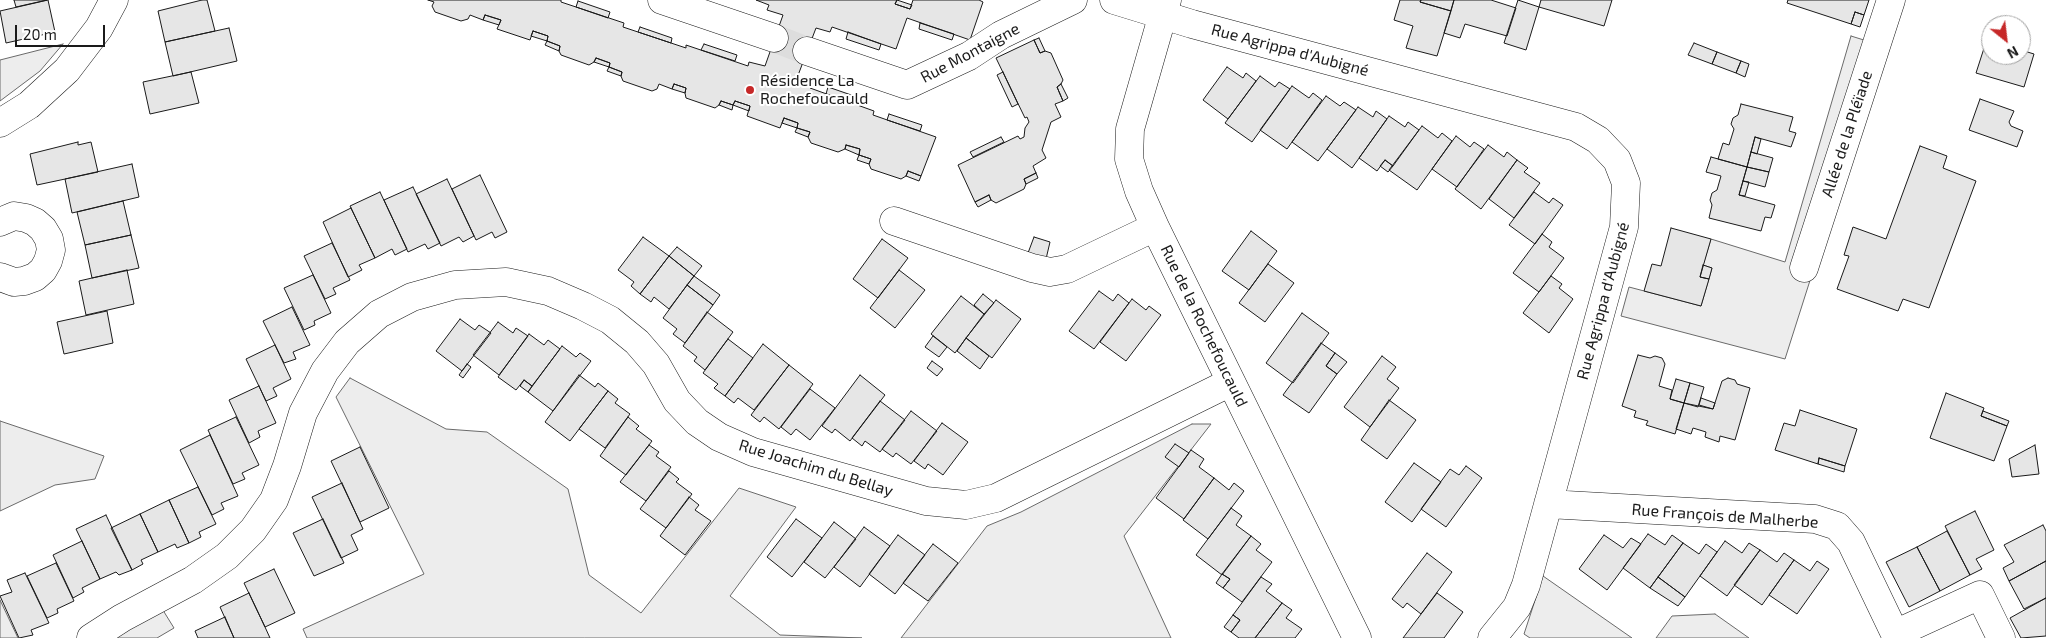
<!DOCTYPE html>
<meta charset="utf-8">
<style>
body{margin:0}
#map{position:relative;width:2046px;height:638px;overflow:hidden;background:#fff;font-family:"Exo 2",sans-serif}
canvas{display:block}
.north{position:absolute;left:1981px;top:15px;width:50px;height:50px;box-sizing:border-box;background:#fff;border:1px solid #a3a3a3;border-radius:50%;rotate:151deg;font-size:14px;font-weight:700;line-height:20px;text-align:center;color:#1a1a1a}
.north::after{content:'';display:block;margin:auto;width:18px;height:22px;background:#c62828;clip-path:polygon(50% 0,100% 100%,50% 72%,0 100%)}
.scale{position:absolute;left:15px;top:25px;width:90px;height:22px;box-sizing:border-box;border:2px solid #1a1a1a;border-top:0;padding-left:6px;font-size:15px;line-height:18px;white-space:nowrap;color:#1a1a1a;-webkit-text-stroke:4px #fff;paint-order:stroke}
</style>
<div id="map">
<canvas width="2046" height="638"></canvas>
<div class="north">N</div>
<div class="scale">20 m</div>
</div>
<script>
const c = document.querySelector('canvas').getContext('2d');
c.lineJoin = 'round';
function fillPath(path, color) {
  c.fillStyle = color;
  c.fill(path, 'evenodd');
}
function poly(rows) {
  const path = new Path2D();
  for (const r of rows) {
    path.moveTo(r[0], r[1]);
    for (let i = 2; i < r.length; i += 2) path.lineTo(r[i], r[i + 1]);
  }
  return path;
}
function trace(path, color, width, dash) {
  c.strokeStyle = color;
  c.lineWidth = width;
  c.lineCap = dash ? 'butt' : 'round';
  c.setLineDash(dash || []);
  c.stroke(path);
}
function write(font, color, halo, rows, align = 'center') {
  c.font = font + ' "Exo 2",sans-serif';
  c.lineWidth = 4;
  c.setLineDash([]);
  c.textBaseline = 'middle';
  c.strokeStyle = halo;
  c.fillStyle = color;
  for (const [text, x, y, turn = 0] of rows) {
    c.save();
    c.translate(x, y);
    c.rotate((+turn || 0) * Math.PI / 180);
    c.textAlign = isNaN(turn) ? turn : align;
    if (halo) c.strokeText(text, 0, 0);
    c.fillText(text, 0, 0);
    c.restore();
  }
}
const built = poly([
 [1851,36,1867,41,1813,271,1785,359,1621,316,1629,287,1701,306,1712,268,1703,265,1711,239,1785,262,1851,36],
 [63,44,40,71,0,101,0,60,63,44],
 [350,378,446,429,487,432,568,489,589,575,641,613,739,488,796,507,730,596,780,635,862,638,307,638,303,629,424,574,336,397,350,378],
 [0,421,104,456,95,479,55,485,0,511,0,421],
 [1192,424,1211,424,1124,536,1171,638,901,638,987,526,1021,512,1192,424],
 [1543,576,1632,638,1530,638,1524,634,1543,576],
 [0,600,18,638,0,638,0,600],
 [161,607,174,628,157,638,113,638,161,607],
 [1715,614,1749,638,1656,638,1672,616,1715,614]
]);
const building = poly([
 [14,0,47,0,16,7,14,0],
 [48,0,55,32,6,43,0,11,48,0],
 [202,0,207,0,215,31,165,42,158,11,202,0],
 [428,0,561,0,561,2,624,23,623,27,686,48,686,45,748,66,749,62,765,66,783,15,767,10,769,5,756,0,897,0,895,4,910,9,913,0,979,0,983,2,970,40,907,18,896,49,832,27,830,32,816,28,797,78,812,83,810,88,874,111,873,115,936,137,921,176,908,171,906,176,901,179,871,169,869,164,871,159,859,155,860,149,846,145,845,149,838,152,811,143,808,137,810,132,797,128,798,123,784,118,780,128,747,116,750,106,735,101,733,105,721,101,719,105,715,108,686,98,685,93,686,88,674,84,672,89,659,84,657,89,652,91,623,81,621,76,622,72,609,67,610,63,596,58,594,62,589,65,561,55,559,51,560,46,547,41,548,36,533,31,530,40,497,29,501,20,485,15,483,20,470,15,468,19,461,21,435,12,432,6,434,2,428,0],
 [897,0,912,5,910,9,895,4,897,0],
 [1400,0,1421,0,1420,2,1451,11,1437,56,1406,48,1413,26,1394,20,1400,0],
 [1421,0,1454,0,1451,11,1420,2,1421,0],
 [1454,0,1491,0,1516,8,1507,36,1465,24,1460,38,1444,33,1454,0],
 [1518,0,1539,7,1526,50,1504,43,1518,0],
 [1541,0,1612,0,1604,26,1539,7,1541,0],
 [1788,0,1869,0,1864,15,1855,12,1851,24,1787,3,1788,0],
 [578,1,610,12,608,18,576,7,578,1],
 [1855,12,1864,15,1860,27,1851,24,1855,12],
 [485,15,501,20,499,25,483,20,485,15],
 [920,23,954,34,952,40,919,29,920,23],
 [640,27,672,38,671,43,638,32,640,27],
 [229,28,237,61,173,76,165,42,229,28],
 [533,31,548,36,547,41,531,36,533,31],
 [848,32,881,44,879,50,846,39,848,32],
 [1039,38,1045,51,1040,53,1034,40,1039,38],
 [1987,39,1991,41,1991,55,2021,55,2021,50,2034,54,2024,87,1976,73,1987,39],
 [1034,40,1040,53,1045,51,1051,53,1063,80,1061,84,1057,87,1063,101,1055,104,1061,117,1051,122,1042,150,1046,158,1033,166,1036,173,1024,179,1026,184,1024,189,996,203,991,200,989,195,975,202,958,165,1018,136,1020,139,1024,137,1025,128,1029,122,1027,117,1025,118,996,58,1034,40],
 [547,41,560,46,559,51,545,45,547,41],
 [1694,43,1717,52,1712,64,1688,55,1694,43],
 [704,44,737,55,735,61,701,50,704,44],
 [1717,52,1741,61,1736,73,1712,64,1717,52],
 [596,58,610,63,609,67,594,62,596,58],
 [1741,61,1749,64,1745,77,1736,73,1741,61],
 [609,67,622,72,621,76,607,71,609,67],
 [1227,67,1243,78,1246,73,1256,81,1228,119,1203,100,1227,67],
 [191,72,199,103,150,114,143,82,191,72],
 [1003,72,1018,104,1012,107,997,75,1003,72],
 [1260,76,1275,87,1279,82,1290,89,1252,142,1225,123,1260,76],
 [674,84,686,88,685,93,672,89,674,84],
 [1061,84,1068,98,1063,101,1057,87,1061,84],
 [1292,86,1309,98,1313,93,1322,100,1287,149,1260,130,1292,86],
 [828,87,860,98,858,105,826,94,828,87],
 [1326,96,1340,106,1344,102,1356,110,1318,161,1292,142,1326,96],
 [1980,99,2014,111,2009,122,2011,126,2023,131,2017,147,1969,130,1980,99],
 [721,101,733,105,732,110,719,105,721,101],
 [735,101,750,106,749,111,733,105,735,101],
 [1741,104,1793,117,1789,131,1796,133,1791,147,1755,137,1747,167,1718,159,1723,143,1729,145,1734,129,1731,124,1733,118,1738,115,1741,104],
 [1358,107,1373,117,1376,111,1387,119,1352,168,1327,149,1358,107],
 [889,114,922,125,920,131,887,120,889,114],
 [1389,116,1405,127,1408,122,1419,130,1393,166,1385,160,1377,171,1359,158,1389,116],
 [784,118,798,123,797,128,782,123,784,118],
 [1422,126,1438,138,1442,133,1452,141,1417,190,1389,170,1422,126],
 [797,128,810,132,808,137,795,132,797,128],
 [1456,136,1470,147,1474,142,1484,149,1457,187,1432,169,1456,136],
 [1001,137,1004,142,973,157,970,152,1001,137],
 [1755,137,1761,139,1757,154,1751,152,1755,137],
 [78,142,78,145,91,142,98,172,37,185,30,154,78,142],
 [846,145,860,149,859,155,845,149,846,145],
 [1488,145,1504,157,1507,152,1517,160,1481,209,1455,189,1488,145],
 [1920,146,1947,156,1943,168,1976,181,1929,308,1903,299,1898,311,1837,289,1849,256,1844,255,1853,227,1886,239,1920,146],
 [1751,152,1773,158,1769,172,1747,167,1751,152],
 [859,155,871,159,869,164,857,160,859,155],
 [1711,157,1747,167,1739,195,1775,205,1771,218,1765,217,1761,231,1709,218,1712,205,1710,200,1712,193,1717,190,1721,176,1706,172,1711,157],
 [1385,160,1393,166,1388,172,1380,166,1385,160],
 [1517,160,1528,168,1524,172,1540,183,1514,218,1489,199,1517,160],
 [132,164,139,197,72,213,65,179,132,164],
 [1747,167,1769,172,1765,187,1743,181,1747,167],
 [908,171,921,176,919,181,906,176,908,171],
 [1036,173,1038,178,1026,184,1024,179,1036,173],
 [480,175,507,232,495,238,492,232,476,240,452,189,480,175],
 [447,179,474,236,463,242,459,237,441,246,416,194,447,179],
 [1743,181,1749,182,1745,196,1739,195,1743,181],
 [413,187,440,243,428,249,425,244,408,252,384,200,413,187],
 [380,192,407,249,395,255,392,249,375,258,350,206,380,192],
 [1534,192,1549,203,1553,198,1563,205,1535,244,1509,225,1534,192],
 [989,195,991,200,978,207,975,202,989,195],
 [123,201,131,235,85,245,77,212,123,201],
 [351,208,375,258,359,265,362,270,348,277,323,222,351,208],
 [1671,228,1711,239,1700,277,1709,279,1701,306,1644,291,1652,264,1661,266,1671,228],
 [1251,231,1277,251,1249,290,1222,271,1251,231],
 [1542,234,1552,242,1549,247,1564,258,1539,292,1513,273,1542,234],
 [131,235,139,268,92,278,85,245,131,235],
 [643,237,669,256,640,294,631,286,634,282,618,270,643,237],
 [1034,237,1050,242,1046,259,1028,253,1034,237],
 [882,239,908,258,878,298,853,279,882,239],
 [332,243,350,280,333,288,336,294,325,299,304,256,332,243],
 [677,247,702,266,694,276,669,256,677,247],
 [669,256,694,276,669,309,654,297,651,302,640,294,669,256],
 [1268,264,1294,283,1265,322,1239,303,1268,264],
 [1703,265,1712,268,1709,279,1700,277,1703,265],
 [127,270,134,304,86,315,79,281,127,270],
 [899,270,925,290,895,328,870,308,899,270],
 [313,275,331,313,314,321,315,325,304,330,284,288,313,275],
 [694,276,720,295,713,305,687,285,694,276],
 [1551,276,1562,284,1559,288,1573,299,1549,333,1523,313,1551,276],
 [687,285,713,305,685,343,673,334,677,329,663,318,687,285],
 [1099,291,1113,301,1118,294,1129,303,1094,349,1069,331,1099,291],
 [983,294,994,303,984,314,974,305,983,294],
 [961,296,984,314,955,353,931,334,961,296],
 [1132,299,1146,310,1149,306,1161,315,1126,361,1100,342,1132,299],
 [996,300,1021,319,992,358,966,338,996,300],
 [292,307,310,345,293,352,296,359,284,363,263,321,292,307],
 [107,311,113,343,64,354,57,322,107,311],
 [707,312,733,332,705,370,694,361,697,357,683,346,707,312],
 [1302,313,1329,333,1293,383,1266,363,1302,313],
 [460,319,475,330,479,325,491,333,462,371,436,351,460,319],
 [498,322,513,333,516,328,528,336,499,375,473,355,498,322],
 [529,334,544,345,548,340,560,349,532,386,524,380,516,390,498,377,529,334],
 [933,336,947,347,939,357,925,347,933,336],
 [966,338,989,356,980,369,957,351,966,338],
 [728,339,753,358,725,396,714,388,718,384,703,373,728,339],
 [1321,343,1335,353,1326,366,1337,374,1309,413,1283,395,1321,343],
 [763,344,789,365,754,410,738,398,734,403,725,396,763,344],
 [275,345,291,379,273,388,277,396,266,401,246,359,275,345],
 [562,346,576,357,580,353,591,361,553,411,528,392,562,346],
 [1335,353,1347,362,1337,374,1326,366,1335,353],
 [1638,355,1650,358,1655,356,1662,358,1665,364,1659,386,1672,390,1670,399,1684,403,1675,434,1646,425,1648,421,1634,417,1636,411,1622,406,1638,355],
 [1382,356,1396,367,1387,379,1399,388,1370,427,1344,407,1382,356],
 [932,361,943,369,937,376,927,368,932,361],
 [467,364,471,367,463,378,459,375,467,364],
 [789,365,813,384,779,429,764,417,760,422,751,415,789,365],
 [579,375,595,387,598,383,608,391,570,441,545,422,579,375],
 [860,375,885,395,850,441,835,429,832,433,822,426,860,375],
 [1728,378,1735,380,1737,384,1750,388,1735,440,1720,436,1719,442,1705,437,1706,432,1693,428,1691,434,1676,429,1684,403,1713,409,1722,381,1728,378],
 [1676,379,1690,383,1684,403,1670,399,1676,379],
 [524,380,532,386,528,392,520,386,524,380],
 [1690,383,1704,387,1698,407,1684,403,1690,383],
 [259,386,276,423,258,431,260,437,249,443,229,400,259,386],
 [810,389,835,408,810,440,796,429,791,435,781,427,810,389],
 [608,391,618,399,615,403,630,414,605,448,579,429,608,391],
 [1946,393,1984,408,1981,416,2007,426,1994,461,1930,438,1946,393],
 [1701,398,1715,403,1713,409,1699,405,1701,398],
 [1389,400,1416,420,1387,459,1361,440,1389,400],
 [880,401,905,420,880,452,865,441,862,446,852,438,880,401],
 [1800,410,1857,429,1845,466,1819,458,1818,464,1775,450,1784,423,1795,426,1800,410],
 [911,411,937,431,911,464,896,453,893,457,882,449,911,411],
 [1983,411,2009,421,2007,426,1981,416,1983,411],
 [236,417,259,465,242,473,245,479,233,484,208,430,236,417],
 [628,417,639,426,636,429,652,441,626,475,600,456,628,417],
 [942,423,968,442,943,475,928,464,925,469,914,461,942,423],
 [210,435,238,496,221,503,224,509,212,515,180,450,210,435],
 [1175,444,1189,453,1179,467,1165,457,1175,444],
 [649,445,659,452,656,456,671,467,646,501,620,482,649,445],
 [2035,445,2039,474,2012,477,2009,459,2035,445],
 [360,447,389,508,360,522,331,461,360,447],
 [1191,450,1204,459,1199,467,1214,478,1184,519,1156,498,1191,450],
 [1819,458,1845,466,1844,472,1818,464,1819,458],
 [1414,463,1441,482,1412,522,1385,502,1414,463],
 [1466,466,1482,478,1446,527,1421,509,1450,469,1459,475,1466,466],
 [669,471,679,479,676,482,692,494,666,528,640,509,669,471],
 [1214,478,1229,490,1234,483,1244,491,1208,539,1183,520,1214,478],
 [342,483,363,529,351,535,358,550,341,558,312,497,342,483],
 [198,487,216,524,199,532,201,537,189,543,169,500,198,487],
 [689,497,699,505,695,510,711,521,685,555,660,536,689,497],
 [169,500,189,543,177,548,175,544,158,552,140,514,169,500],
 [1231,508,1242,516,1236,525,1251,536,1222,575,1196,555,1231,508],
 [1975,511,1994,550,1976,559,1982,569,1970,575,1945,526,1975,511],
 [140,514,158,552,141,560,143,564,132,570,111,528,140,514],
 [106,515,132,570,119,575,116,572,100,579,76,529,106,515],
 [323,519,344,563,314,576,293,533,323,519],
 [796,519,822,538,792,577,767,557,796,519],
 [834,522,856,539,825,578,804,562,834,522],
 [2043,525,2046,531,2046,561,2009,581,2003,568,2014,562,2004,545,2043,525],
 [864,527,890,546,860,587,834,567,864,527],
 [1947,531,1970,575,1940,591,1917,547,1947,531],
 [1648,534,1665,545,1672,535,1683,543,1650,588,1623,568,1648,534],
 [898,535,925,555,895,594,869,574,898,535],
 [1604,535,1623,548,1631,538,1641,544,1607,590,1579,569,1604,535],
 [1251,536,1261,544,1256,550,1272,562,1242,602,1223,588,1230,579,1222,574,1251,536],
 [82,541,100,579,82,588,84,592,73,598,53,555,82,541],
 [1725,541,1742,553,1749,543,1760,550,1727,596,1700,576,1725,541],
 [1683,543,1699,554,1706,544,1717,552,1685,597,1658,577,1683,543],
 [933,544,958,563,928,601,903,583,933,544],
 [1917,547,1940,591,1909,607,1886,562,1917,547],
 [1760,550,1777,562,1784,553,1794,560,1762,605,1734,585,1760,550],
 [1427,553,1452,572,1421,614,1407,603,1403,608,1392,599,1427,553],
 [1794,560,1810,571,1817,561,1829,569,1797,614,1769,595,1794,560],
 [2046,561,2046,598,2024,609,2009,581,2046,561],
 [56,563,74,601,57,609,58,613,47,618,27,576,56,563],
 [274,569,295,613,265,627,244,583,274,569],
 [25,573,49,623,31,630,33,635,19,638,0,596,12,592,7,580,25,573],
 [1222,574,1230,579,1223,588,1216,583,1222,574],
 [1261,577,1272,584,1266,591,1282,603,1255,638,1239,638,1231,632,1240,620,1233,615,1261,577],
 [1658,577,1685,597,1678,606,1650,588,1658,577],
 [249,593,265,627,270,638,234,638,220,607,249,593],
 [1437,593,1463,612,1444,638,1403,638,1437,593],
 [2046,598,2046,636,2021,638,2010,618,2046,598],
 [1282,603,1292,610,1286,618,1302,629,1295,638,1255,638,1282,603],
 [1233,615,1240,620,1231,632,1224,627,1233,615],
 [225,617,234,638,198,638,195,631,225,617]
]);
const minorTunnel = poly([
 [774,38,807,51]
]);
const minor = poly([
 [662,0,774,38],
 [1114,0,1192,24,1576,127,1598,140,1617,160,1626,183,1624,227,1526,585,1517,607,1492,638],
 [1167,0,1130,129,1129,159,1139,191,1155,227,1357,638],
 [807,51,907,85,969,56,1001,35,1073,0],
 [0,123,29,105,67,70,99,28,114,0],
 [894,221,1032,268,1050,272,1067,269,1155,227],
 [0,222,14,216,26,218,35,222,43,229,49,239,51,250,48,261,43,270,35,277,24,281,14,282,0,277],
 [1804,268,1891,0],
 [1548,504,1815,519,1837,526,1851,542,1897,638],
 [1895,634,1980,595,2001,638],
 [91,638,122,618,193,580,227,556,253,530,274,500,287,466,303,413,325,371,347,342,379,314,412,297,455,285,506,282,548,291,583,306,610,320,637,342,656,364,677,401,697,422,719,437,753,452,926,501,966,505,996,498,1231,382]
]);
const markers = [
 [750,90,5,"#c62828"]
];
const streetNames = [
 ["Rue Agrippa d'Aubigné",1290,50,15],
 ["Rue Montaigne",970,53,-28],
 ["Allée de la Pléïade",1847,134,-72],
 ["Rue Agrippa d'Aubigné",1603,301,-75],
 ["Rue de la Rochefoucauld",1204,326,64],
 ["Rue Joachim du Bellay",816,468,17],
 ["Rue François de Malherbe",1725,516,4]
];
const poiNames = [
 ["Résidence La",760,81],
 ["Rochefoucauld",760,99]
];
fillPath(built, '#ededed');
trace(built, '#6a6a6a', 1);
fillPath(building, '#e6e6e6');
trace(building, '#1a1a1a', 1);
trace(minorTunnel, '#ddd', 28, [28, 14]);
trace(minor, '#1a1a1a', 29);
trace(minor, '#fff', 28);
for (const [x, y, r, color] of markers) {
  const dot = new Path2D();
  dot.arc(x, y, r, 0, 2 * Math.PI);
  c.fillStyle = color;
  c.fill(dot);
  trace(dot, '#fff', 2);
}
write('16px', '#1a1a1a', '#fff', streetNames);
write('16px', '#1a1a1a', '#fff', poiNames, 'left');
</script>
